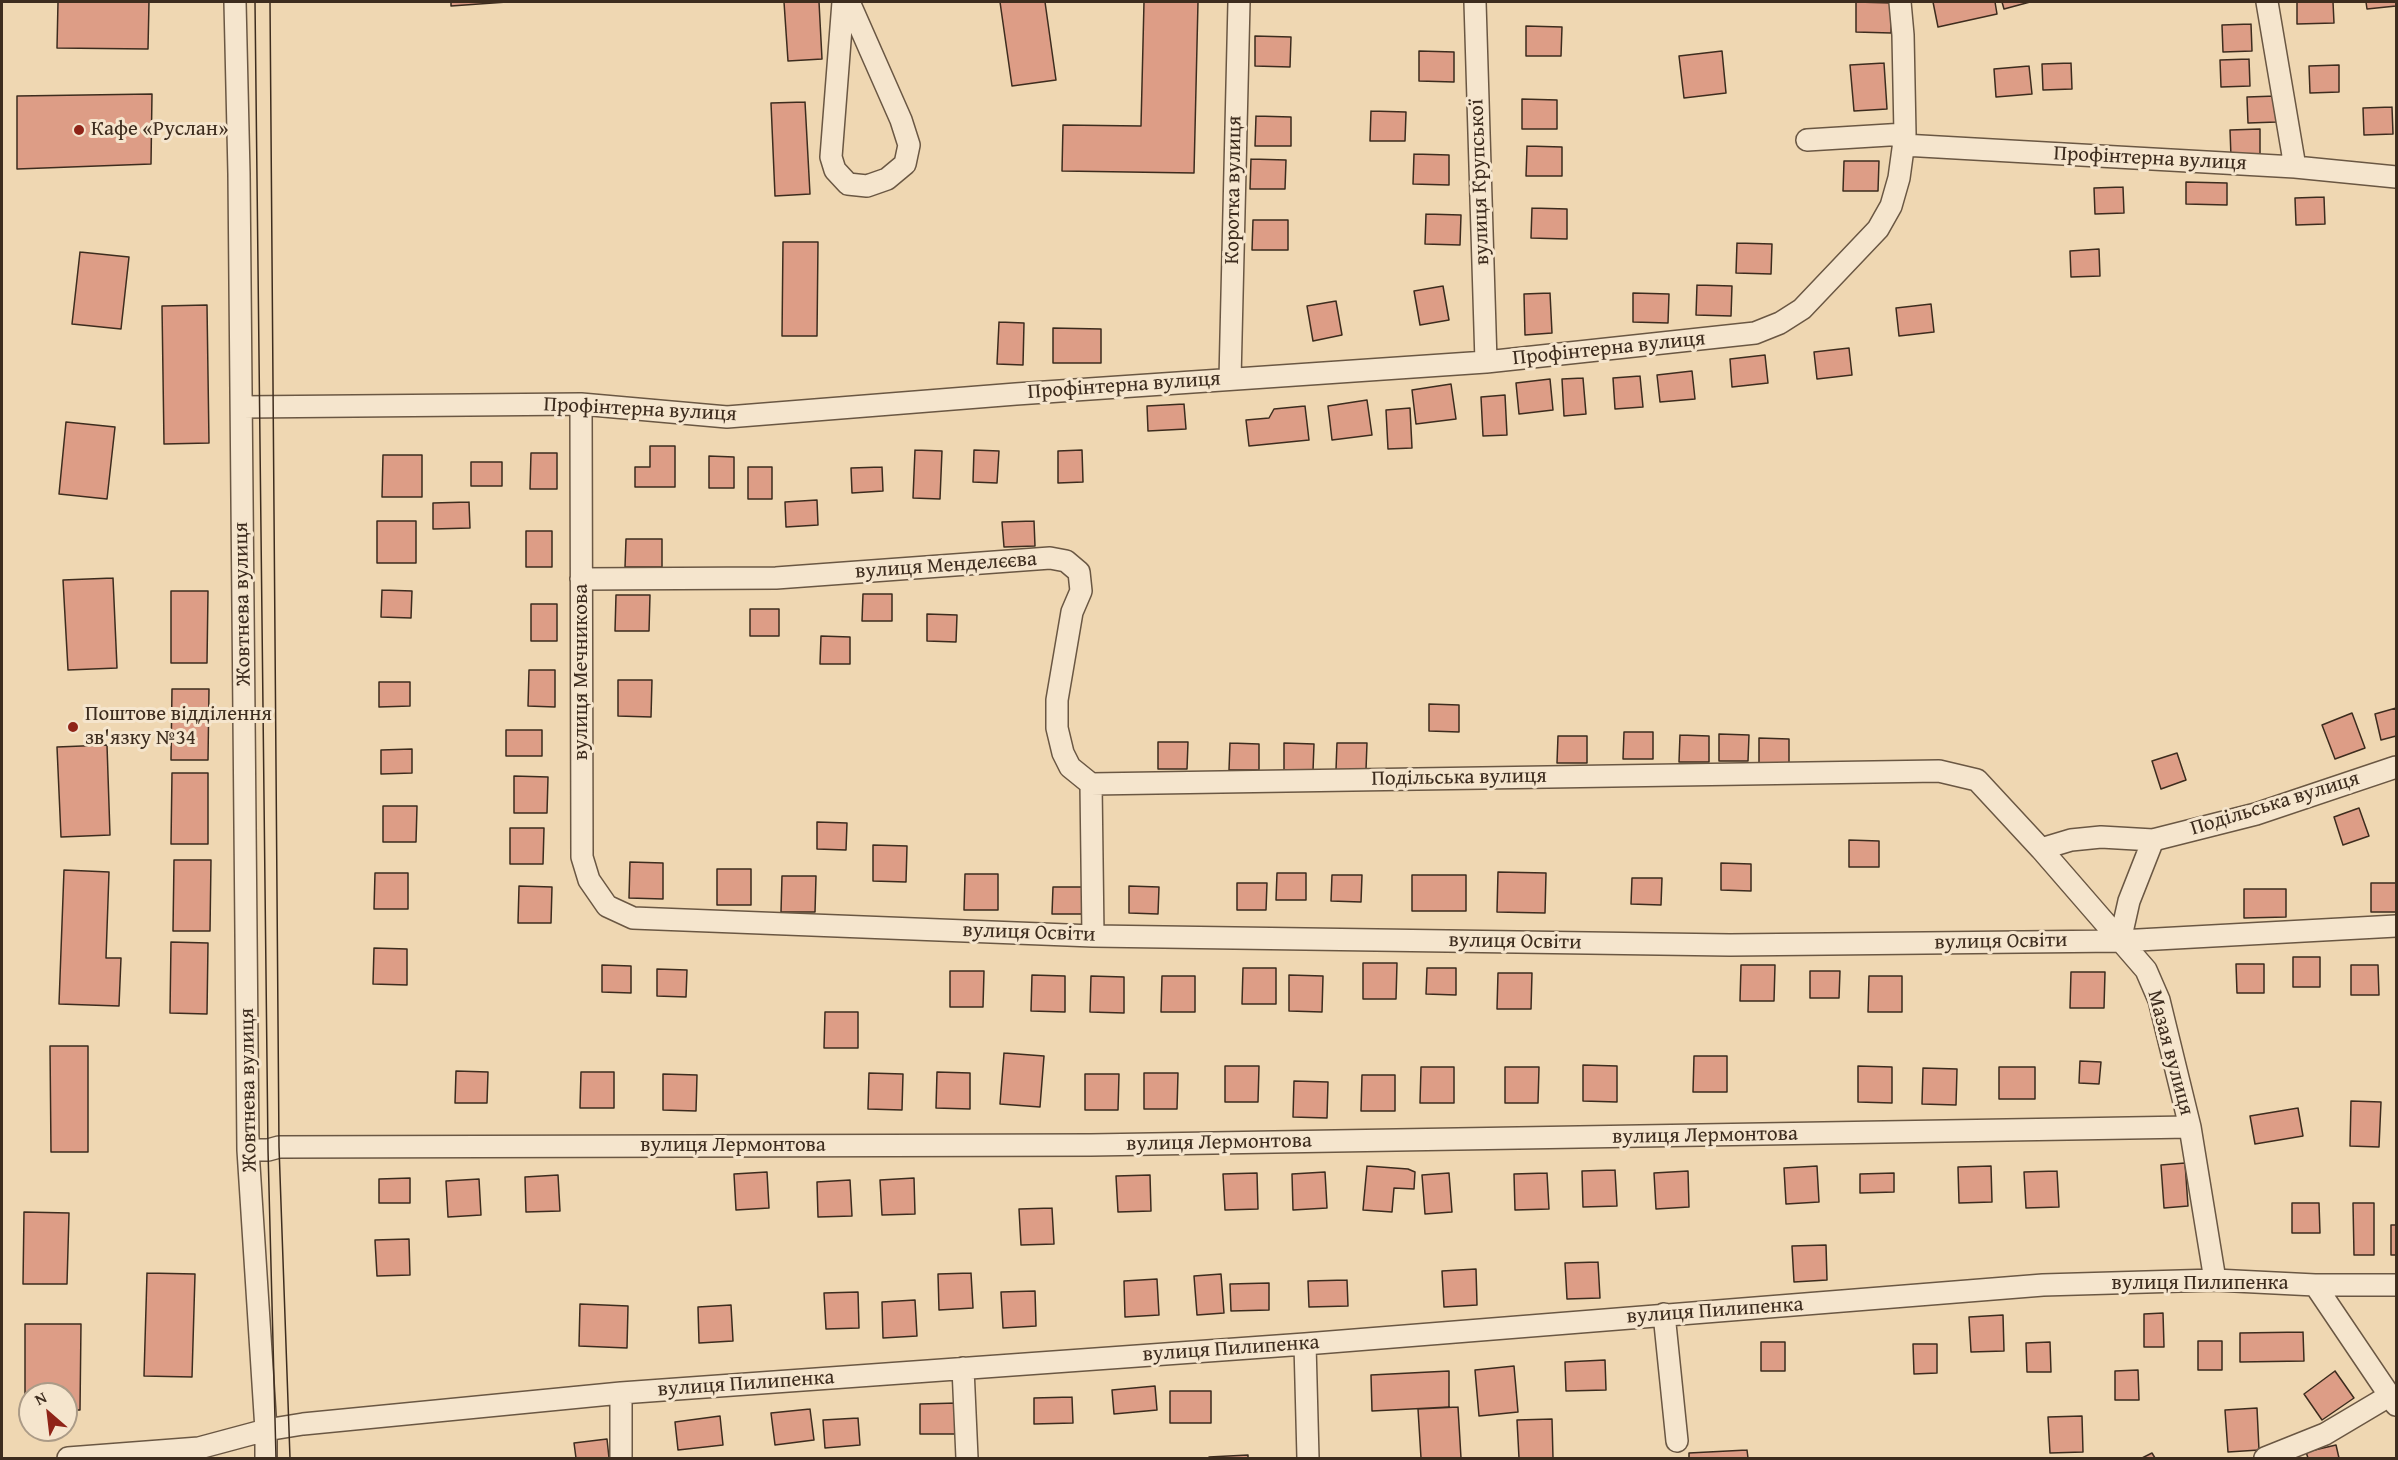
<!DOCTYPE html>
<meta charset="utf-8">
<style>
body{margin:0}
#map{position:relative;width:2398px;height:1460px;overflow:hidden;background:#efd7b2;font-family:"Gentium Book Plus",serif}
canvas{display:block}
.frame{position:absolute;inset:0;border:3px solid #3d2c1e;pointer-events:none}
.north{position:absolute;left:18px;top:1382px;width:60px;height:60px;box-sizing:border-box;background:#f5e5cd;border:2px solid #ab9b87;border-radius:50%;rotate:332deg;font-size:16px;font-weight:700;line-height:24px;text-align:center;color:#3d2c1e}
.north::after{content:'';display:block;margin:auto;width:21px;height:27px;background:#8f2418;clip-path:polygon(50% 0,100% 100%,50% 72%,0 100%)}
</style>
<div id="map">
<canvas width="2398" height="1460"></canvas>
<div class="frame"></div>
<div class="north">N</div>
</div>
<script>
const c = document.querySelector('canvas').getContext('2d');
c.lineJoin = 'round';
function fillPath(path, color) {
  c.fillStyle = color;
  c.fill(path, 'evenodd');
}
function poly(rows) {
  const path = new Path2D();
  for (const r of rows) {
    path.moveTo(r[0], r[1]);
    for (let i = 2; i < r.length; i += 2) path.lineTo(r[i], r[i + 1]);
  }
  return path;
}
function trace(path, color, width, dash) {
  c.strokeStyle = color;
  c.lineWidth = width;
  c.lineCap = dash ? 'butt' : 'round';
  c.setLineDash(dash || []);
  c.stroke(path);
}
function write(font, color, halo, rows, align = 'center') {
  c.font = font + ' "Gentium Book Plus",serif';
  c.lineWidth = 6;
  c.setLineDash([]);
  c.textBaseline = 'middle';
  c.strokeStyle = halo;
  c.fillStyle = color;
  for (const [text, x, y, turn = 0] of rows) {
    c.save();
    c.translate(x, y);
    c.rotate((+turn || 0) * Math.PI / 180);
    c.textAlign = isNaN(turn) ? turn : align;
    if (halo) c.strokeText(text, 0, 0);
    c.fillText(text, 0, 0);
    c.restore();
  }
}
const building = poly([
 [58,2,149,2,148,49,57,48,58,2],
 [451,2,507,2,451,6,451,2],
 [784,2,819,2,822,59,788,61,784,2],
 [1000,2,1045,2,1056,80,1012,86,1000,2],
 [1144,2,1198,2,1194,173,1062,171,1063,125,1141,126,1144,2],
 [1856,2,1892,3,1891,33,1856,32,1856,2],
 [1933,2,1995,2,1997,14,1938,27,1933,2],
 [2002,2,2030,2,2004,9,2002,2],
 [2297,2,2333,2,2334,23,2297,24,2297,2],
 [2366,2,2396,2,2396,6,2367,9,2366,2],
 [2251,24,2252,51,2223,52,2222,25,2251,24],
 [1526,26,1562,27,1561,56,1526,56,1526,26],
 [1255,36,1291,37,1290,67,1255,66,1255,36],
 [1419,51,1454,52,1454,82,1419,81,1419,51],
 [1722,51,1726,93,1684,98,1679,56,1722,51],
 [2249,59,2250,86,2221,87,2220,60,2249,59],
 [1884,63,1887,109,1854,111,1850,65,1884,63],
 [2071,63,2072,89,2043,90,2042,64,2071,63],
 [2339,65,2339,92,2310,93,2309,66,2339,65],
 [2029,66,2032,94,1996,97,1994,69,2029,66],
 [152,94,151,164,17,169,17,96,152,94],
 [2276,96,2277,122,2248,123,2247,97,2276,96],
 [1522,99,1557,100,1557,129,1522,129,1522,99],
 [805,102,810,194,775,196,771,103,805,102],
 [2392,107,2393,134,2364,135,2363,108,2392,107],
 [1371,111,1406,112,1405,141,1370,141,1371,111],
 [1256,116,1291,117,1291,146,1255,146,1256,116],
 [2260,129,2260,156,2231,157,2230,130,2260,129],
 [1527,146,1562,147,1562,176,1526,176,1527,146],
 [1414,154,1449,155,1449,185,1413,184,1414,154],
 [1251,159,1286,160,1285,189,1250,189,1251,159],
 [1844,161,1879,161,1878,191,1843,191,1844,161],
 [2186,182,2227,183,2227,205,2186,204,2186,182],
 [2123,187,2124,213,2095,214,2094,188,2123,187],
 [2324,197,2325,224,2296,225,2295,198,2324,197],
 [1532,208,1567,209,1567,239,1531,238,1532,208],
 [1426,214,1461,215,1460,245,1425,244,1426,214],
 [1253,220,1288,220,1288,250,1252,250,1253,220],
 [783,242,818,242,817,336,782,336,783,242],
 [1737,243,1772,244,1771,274,1736,273,1737,243],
 [2099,249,2100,276,2071,277,2070,251,2099,249],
 [80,252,129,257,121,329,72,324,80,252],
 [1697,285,1732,286,1731,316,1696,315,1697,285],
 [1443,286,1449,320,1420,325,1414,291,1443,286],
 [1550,293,1552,333,1525,335,1524,294,1550,293],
 [1633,293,1669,294,1668,323,1633,322,1633,293],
 [1336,301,1342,335,1313,341,1307,306,1336,301],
 [1931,304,1934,332,1899,336,1896,308,1931,304],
 [207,305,209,443,164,444,162,306,207,305],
 [999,322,1024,323,1023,365,997,364,999,322],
 [1053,328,1101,329,1101,363,1053,363,1053,328],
 [1849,348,1852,375,1817,379,1814,352,1849,348],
 [1765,355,1768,383,1732,387,1730,359,1765,355],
 [1692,371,1695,399,1660,402,1657,375,1692,371],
 [1640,376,1643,407,1615,409,1613,378,1640,376],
 [1583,378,1586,414,1564,416,1562,379,1583,378],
 [1550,379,1553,410,1519,414,1516,383,1550,379],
 [1451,384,1456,419,1416,424,1412,390,1451,384],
 [1505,395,1507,435,1483,436,1481,397,1505,395],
 [1367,400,1372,435,1332,440,1328,406,1367,400],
 [1184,404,1186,429,1148,431,1147,406,1184,404],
 [1305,406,1309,440,1249,446,1246,420,1269,418,1274,409,1305,406],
 [1410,408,1412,448,1388,449,1386,410,1410,408],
 [66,422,115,427,107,499,59,494,66,422],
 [650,446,675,446,675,487,635,487,635,467,650,467,650,446],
 [915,450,942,451,940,499,913,498,915,450],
 [974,450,999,451,997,483,973,482,974,450],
 [1082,450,1083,482,1058,483,1058,451,1082,450],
 [531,453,557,453,557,489,530,489,531,453],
 [383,455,422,455,422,497,382,497,383,455],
 [709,456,734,457,734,488,709,488,709,456],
 [471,462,502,462,502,486,471,486,471,462],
 [748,467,772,467,772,499,748,499,748,467],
 [882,467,883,491,852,493,851,468,882,467],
 [817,500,818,525,786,527,785,502,817,500],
 [469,502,470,528,433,529,433,503,469,502],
 [377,521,416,521,416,563,377,563,377,521],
 [1034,521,1035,546,1004,547,1002,522,1034,521],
 [526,531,552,531,552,567,526,567,526,531],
 [626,539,662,539,662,567,625,567,626,539],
 [113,578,117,668,68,670,63,580,113,578],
 [382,590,412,591,411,618,381,617,382,590],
 [171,591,208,591,207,663,171,663,171,591],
 [863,594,892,594,892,621,862,621,863,594],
 [616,595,650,595,649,631,615,631,616,595],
 [531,604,557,604,557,641,531,641,531,604],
 [750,609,779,609,779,636,750,636,750,609],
 [927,614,957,615,956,642,927,641,927,614],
 [821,636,850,637,850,664,820,664,821,636],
 [529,670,555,670,555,707,528,706,529,670],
 [618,680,652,680,651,717,618,716,618,680],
 [379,682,410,682,410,706,379,707,379,682],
 [172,689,209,689,208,760,171,760,172,689],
 [1429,704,1459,705,1459,732,1429,731,1429,704],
 [2396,708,2396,736,2381,740,2375,714,2396,708],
 [2352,713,2365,748,2335,759,2322,725,2352,713],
 [506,730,542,730,542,756,506,756,506,730],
 [1624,732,1653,732,1653,759,1623,759,1624,732],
 [1719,734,1749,735,1748,761,1719,761,1719,734],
 [1680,735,1709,736,1709,762,1679,762,1680,735],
 [1558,736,1587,736,1587,763,1557,763,1558,736],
 [1759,738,1789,739,1789,766,1759,765,1759,738],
 [1158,742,1188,742,1187,769,1158,769,1158,742],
 [1230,743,1259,744,1259,770,1229,770,1230,743],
 [1284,743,1314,744,1313,771,1284,770,1284,743],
 [1337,743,1367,743,1366,770,1336,770,1337,743],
 [107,745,110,835,61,837,57,747,107,745],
 [412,749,412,773,381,774,381,750,412,749],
 [2177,753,2186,780,2161,789,2152,761,2177,753],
 [172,773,208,773,208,844,171,844,172,773],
 [514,776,548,777,547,813,514,813,514,776],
 [383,806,417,806,416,842,383,842,383,806],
 [2359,808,2369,836,2343,845,2334,817,2359,808],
 [817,822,847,823,846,850,817,849,817,822],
 [510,828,544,828,543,864,510,864,510,828],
 [1849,840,1879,841,1879,867,1849,867,1849,840],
 [873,845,907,846,906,882,873,881,873,845],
 [174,860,211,860,210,931,173,931,174,860],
 [630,862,663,863,663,899,629,898,630,862],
 [1721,863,1751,864,1751,891,1721,890,1721,863],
 [717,869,751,869,751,905,717,905,717,869],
 [64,870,109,872,106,958,121,958,119,1006,59,1004,64,870],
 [1498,872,1546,873,1545,913,1497,912,1498,872],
 [375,873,408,873,408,909,374,909,375,873],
 [1277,873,1306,873,1306,900,1276,900,1277,873],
 [965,874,998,874,998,910,964,910,965,874],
 [1332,875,1362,875,1361,902,1331,901,1332,875],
 [1412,875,1466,875,1466,911,1412,911,1412,875],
 [782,876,816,876,815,912,781,912,782,876],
 [1632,878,1662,878,1661,905,1631,904,1632,878],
 [1237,883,1267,883,1266,910,1237,910,1237,883],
 [2371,883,2396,883,2396,912,2371,912,2371,883],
 [519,886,552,887,551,923,518,923,519,886],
 [1129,886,1159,887,1158,914,1129,913,1129,886],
 [1053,887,1083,887,1082,914,1052,914,1053,887],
 [2244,889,2286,889,2286,917,2244,918,2244,889],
 [171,942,208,943,207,1014,170,1013,171,942],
 [374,948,407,949,407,985,373,984,374,948],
 [2293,957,2320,957,2320,987,2293,987,2293,957],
 [1363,963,1397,963,1396,999,1363,999,1363,963],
 [2236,964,2264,964,2264,993,2237,993,2236,964],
 [602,965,631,966,631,993,602,992,602,965],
 [1741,965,1775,965,1774,1001,1740,1001,1741,965],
 [2351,965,2378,965,2379,995,2351,995,2351,965],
 [1243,968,1276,968,1276,1004,1242,1004,1243,968],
 [1427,968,1456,968,1456,995,1426,994,1427,968],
 [657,969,687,970,686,997,657,996,657,969],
 [950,971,984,971,983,1007,950,1007,950,971],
 [1810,971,1840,971,1839,998,1810,998,1810,971],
 [2071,972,2105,972,2104,1008,2070,1008,2071,972],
 [1498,973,1532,973,1531,1009,1497,1009,1498,973],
 [1032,975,1065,976,1065,1012,1031,1011,1032,975],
 [1289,975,1323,976,1322,1012,1289,1011,1289,975],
 [1091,976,1124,977,1124,1013,1090,1012,1091,976],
 [1162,976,1195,976,1195,1012,1161,1012,1162,976],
 [1869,976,1902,976,1902,1012,1868,1012,1869,976],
 [825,1012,858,1012,858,1048,824,1048,825,1012],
 [50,1046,88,1046,88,1152,51,1152,50,1046],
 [1004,1053,1044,1056,1040,1107,1000,1104,1004,1053],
 [1694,1056,1727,1056,1727,1092,1693,1092,1694,1056],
 [2080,1061,2101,1062,2099,1084,2079,1083,2080,1061],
 [1583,1065,1617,1066,1617,1102,1583,1101,1583,1065],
 [1225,1066,1259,1066,1258,1102,1225,1102,1225,1066],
 [1858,1066,1892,1067,1892,1103,1858,1102,1858,1066],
 [1421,1067,1454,1067,1454,1103,1420,1103,1421,1067],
 [1505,1067,1539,1067,1538,1103,1505,1103,1505,1067],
 [1999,1067,2035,1067,2035,1099,1999,1099,1999,1067],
 [1923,1068,1957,1069,1956,1105,1922,1104,1923,1068],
 [456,1071,488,1072,487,1103,455,1103,456,1071],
 [581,1072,614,1072,614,1108,580,1108,581,1072],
 [937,1072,970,1073,970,1109,936,1108,937,1072],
 [869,1073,903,1074,902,1110,868,1109,869,1073],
 [1144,1073,1178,1073,1177,1109,1144,1109,1144,1073],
 [663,1074,697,1075,696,1111,663,1110,663,1074],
 [1085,1074,1119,1074,1118,1110,1085,1110,1085,1074],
 [1362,1075,1395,1075,1395,1111,1361,1111,1362,1075],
 [1294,1081,1328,1082,1327,1118,1293,1117,1294,1081],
 [2351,1101,2381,1102,2379,1147,2350,1146,2351,1101],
 [2298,1108,2303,1136,2255,1144,2250,1116,2298,1108],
 [2185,1163,2188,1206,2164,1208,2161,1165,2185,1163],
 [1367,1166,1408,1169,1415,1172,1414,1189,1394,1188,1392,1212,1363,1210,1367,1166],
 [1817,1166,1819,1202,1786,1204,1784,1168,1817,1166],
 [1991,1166,1992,1202,1959,1203,1958,1167,1991,1166],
 [1615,1170,1617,1206,1583,1207,1582,1171,1615,1170],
 [1688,1171,1689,1207,1656,1209,1654,1173,1688,1171],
 [2057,1171,2059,1207,2026,1208,2024,1172,2057,1171],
 [767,1172,769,1208,736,1210,734,1174,767,1172],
 [1325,1172,1327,1208,1293,1210,1292,1174,1325,1172],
 [1257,1173,1258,1209,1225,1210,1223,1174,1257,1173],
 [1449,1173,1452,1212,1425,1214,1422,1175,1449,1173],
 [1547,1173,1549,1209,1515,1210,1514,1174,1547,1173],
 [1894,1173,1894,1192,1860,1193,1860,1174,1894,1173],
 [558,1175,560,1211,526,1212,525,1177,558,1175],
 [1150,1175,1151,1211,1118,1212,1116,1176,1150,1175],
 [410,1178,410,1203,379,1203,379,1179,410,1178],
 [914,1178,915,1214,882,1215,880,1180,914,1178],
 [479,1179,481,1215,448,1217,446,1181,479,1179],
 [850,1180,852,1216,818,1217,817,1182,850,1180],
 [2292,1203,2319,1203,2320,1233,2292,1233,2292,1203],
 [2353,1203,2374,1203,2374,1255,2354,1255,2353,1203],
 [1052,1208,1054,1244,1021,1245,1019,1209,1052,1208],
 [24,1212,69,1213,67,1284,23,1284,24,1212],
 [2391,1225,2396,1225,2396,1255,2391,1255,2391,1225],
 [409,1239,410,1275,377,1276,375,1240,409,1239],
 [1826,1245,1827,1280,1794,1282,1792,1246,1826,1245],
 [1598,1262,1600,1298,1567,1299,1565,1263,1598,1262],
 [1476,1269,1477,1305,1444,1307,1442,1271,1476,1269],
 [147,1273,195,1274,192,1377,144,1376,147,1273],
 [971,1273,973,1308,939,1310,938,1274,971,1273],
 [1221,1274,1224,1313,1197,1315,1194,1276,1221,1274],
 [1157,1279,1159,1315,1125,1317,1124,1281,1157,1279],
 [1347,1280,1348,1306,1309,1307,1308,1281,1347,1280],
 [1269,1283,1269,1310,1231,1311,1230,1284,1269,1283],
 [1035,1291,1036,1326,1003,1328,1001,1292,1035,1291],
 [858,1292,859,1328,826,1329,824,1293,858,1292],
 [915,1300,917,1336,883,1338,882,1302,915,1300],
 [580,1304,628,1306,627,1348,579,1346,580,1304],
 [731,1305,733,1341,699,1343,698,1307,731,1305],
 [2163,1313,2164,1347,2144,1347,2144,1314,2163,1313],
 [2003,1315,2004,1351,1971,1352,1969,1317,2003,1315],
 [25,1324,81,1324,80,1410,66,1410,66,1394,30,1394,30,1410,25,1410,25,1324],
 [2303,1332,2304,1361,2240,1362,2240,1333,2303,1332],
 [2198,1341,2222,1341,2222,1370,2198,1370,2198,1341],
 [1761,1342,1785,1342,1785,1371,1761,1371,1761,1342],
 [2050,1342,2051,1372,2027,1372,2026,1343,2050,1342],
 [1913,1344,1937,1344,1937,1373,1914,1374,1913,1344],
 [1605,1360,1606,1390,1566,1391,1565,1362,1605,1360],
 [1514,1366,1518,1412,1479,1416,1475,1370,1514,1366],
 [2138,1370,2139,1400,2115,1400,2115,1371,2138,1370],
 [1449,1371,1449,1407,1372,1411,1371,1375,1449,1371],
 [2335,1371,2354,1398,2322,1420,2304,1394,2335,1371],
 [1155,1386,1157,1410,1114,1414,1112,1390,1155,1386],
 [1170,1391,1211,1391,1211,1423,1170,1423,1170,1391],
 [1072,1397,1073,1423,1034,1424,1034,1398,1072,1397],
 [957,1403,957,1434,920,1434,920,1404,957,1403],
 [1458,1407,1461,1458,1421,1458,1418,1409,1458,1407],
 [2257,1408,2259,1450,2228,1452,2225,1410,2257,1408],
 [810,1409,814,1440,775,1445,771,1413,810,1409],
 [720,1416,723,1445,678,1450,675,1422,720,1416],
 [2082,1416,2083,1452,2050,1453,2048,1417,2082,1416],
 [858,1418,860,1445,825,1448,823,1420,858,1418],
 [1552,1419,1553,1458,1519,1458,1517,1420,1552,1419],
 [607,1439,609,1458,576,1458,574,1443,607,1439],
 [2336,1445,2339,1458,2308,1458,2306,1452,2336,1445],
 [1747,1450,1748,1458,1689,1458,1689,1453,1747,1450],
 [2152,1453,2155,1458,2142,1458,2152,1453],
 [1248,1455,1248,1458,1209,1458,1209,1457,1248,1455]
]);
const minor = poly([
 [235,2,239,174,248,1150,266,1430,266,1458],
 [843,2,831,157,835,170,848,184,867,186,887,179,905,164,909,145,901,120,849,2],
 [1475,2,1486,362],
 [2267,2,2295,167],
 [1807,140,1905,134],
 [1903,145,2295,167,2396,177],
 [1230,379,1239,2],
 [581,404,582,857,589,880,607,906,633,918,1093,936,1730,945,2120,941,2396,926],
 [242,407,581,404,727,417,1016,394,1486,362,1755,333,1780,323,1802,309,1878,229,1891,206,1899,178,1905,134,1903,35,1900,2],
 [581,579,776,578,1050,558,1066,561,1079,572,1081,591,1072,612,1057,700,1057,728,1063,753,1070,767,1091,784],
 [2041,849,2071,840,2101,837,2153,840,2256,814,2396,767],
 [1093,936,1091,784,1939,771,1977,780,2041,849,2146,970,2159,1000,2190,1127,2215,1280],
 [2120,941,2129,901,2153,840],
 [248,1150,268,1150,279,1147,1091,1145,2190,1127],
 [2315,1285,2396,1405],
 [1664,1314,1677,1441],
 [1305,1344,1308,1458],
 [963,1368,967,1458],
 [68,1458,199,1448,266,1430,303,1424,621,1393,1305,1344,2043,1285,2215,1280,2315,1285,2396,1285],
 [621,1458,621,1393],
 [2265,1458,2325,1434,2389,1396]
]);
const tram = poly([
 [255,2,268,1150,276,1458],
 [270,2,279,1147,290,1458]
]);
const markers = [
 [79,130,6,"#8f2418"],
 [73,727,6,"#8f2418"]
];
const poiNames = [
 ["Кафе «Руслан»",91,130],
 ["Поштове відділення",85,715],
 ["зв'язку №34",85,739]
];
const streetNames = [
 ["Профінтерна вулиця",2150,159,3],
 ["вулиця Крупської",1480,182,-92],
 ["Коротка вулиця",1234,190,-89],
 ["Профінтерна вулиця",1609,349,-6],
 ["Профінтерна вулиця",1124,386,-4],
 ["Профінтерна вулиця",640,410,3],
 ["вулиця Менделєєва",946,566,-4],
 ["Жовтнева вулиця",243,604,-91],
 ["вулиця Мечникова",582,672,-90],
 ["Подільська вулиця",1459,778,-1],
 ["Подільська вулиця",2275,804,-17],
 ["вулиця Освіти",1029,933,2],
 ["вулиця Освіти",1515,942,1],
 ["вулиця Освіти",2001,942,-1],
 ["Мазая вулиця",2170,1053,75],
 ["Жовтнева вулиця",249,1090,-91],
 ["вулиця Лермонтова",1705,1136,-1],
 ["вулиця Лермонтова",1219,1143,-1],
 ["вулиця Лермонтова",733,1146],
 ["вулиця Пилипенка",2200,1284],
 ["вулиця Пилипенка",1715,1311,-4],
 ["вулиця Пилипенка",1231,1349,-4],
 ["вулиця Пилипенка",746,1384,-4]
];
fillPath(building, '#dd9d86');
trace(building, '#3d2c1e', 1.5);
trace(minor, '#6a5743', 24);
trace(minor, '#f5e5cd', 21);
trace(tram, '#3d2c1e', 1.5);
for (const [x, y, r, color] of markers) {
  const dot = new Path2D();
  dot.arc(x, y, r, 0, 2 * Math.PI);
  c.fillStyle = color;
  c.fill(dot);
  trace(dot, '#f5e5cd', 2);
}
write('21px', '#3d2c1e', '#f5e5cd', poiNames, 'left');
write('21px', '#3d2c1e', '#f5e5cd', streetNames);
</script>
